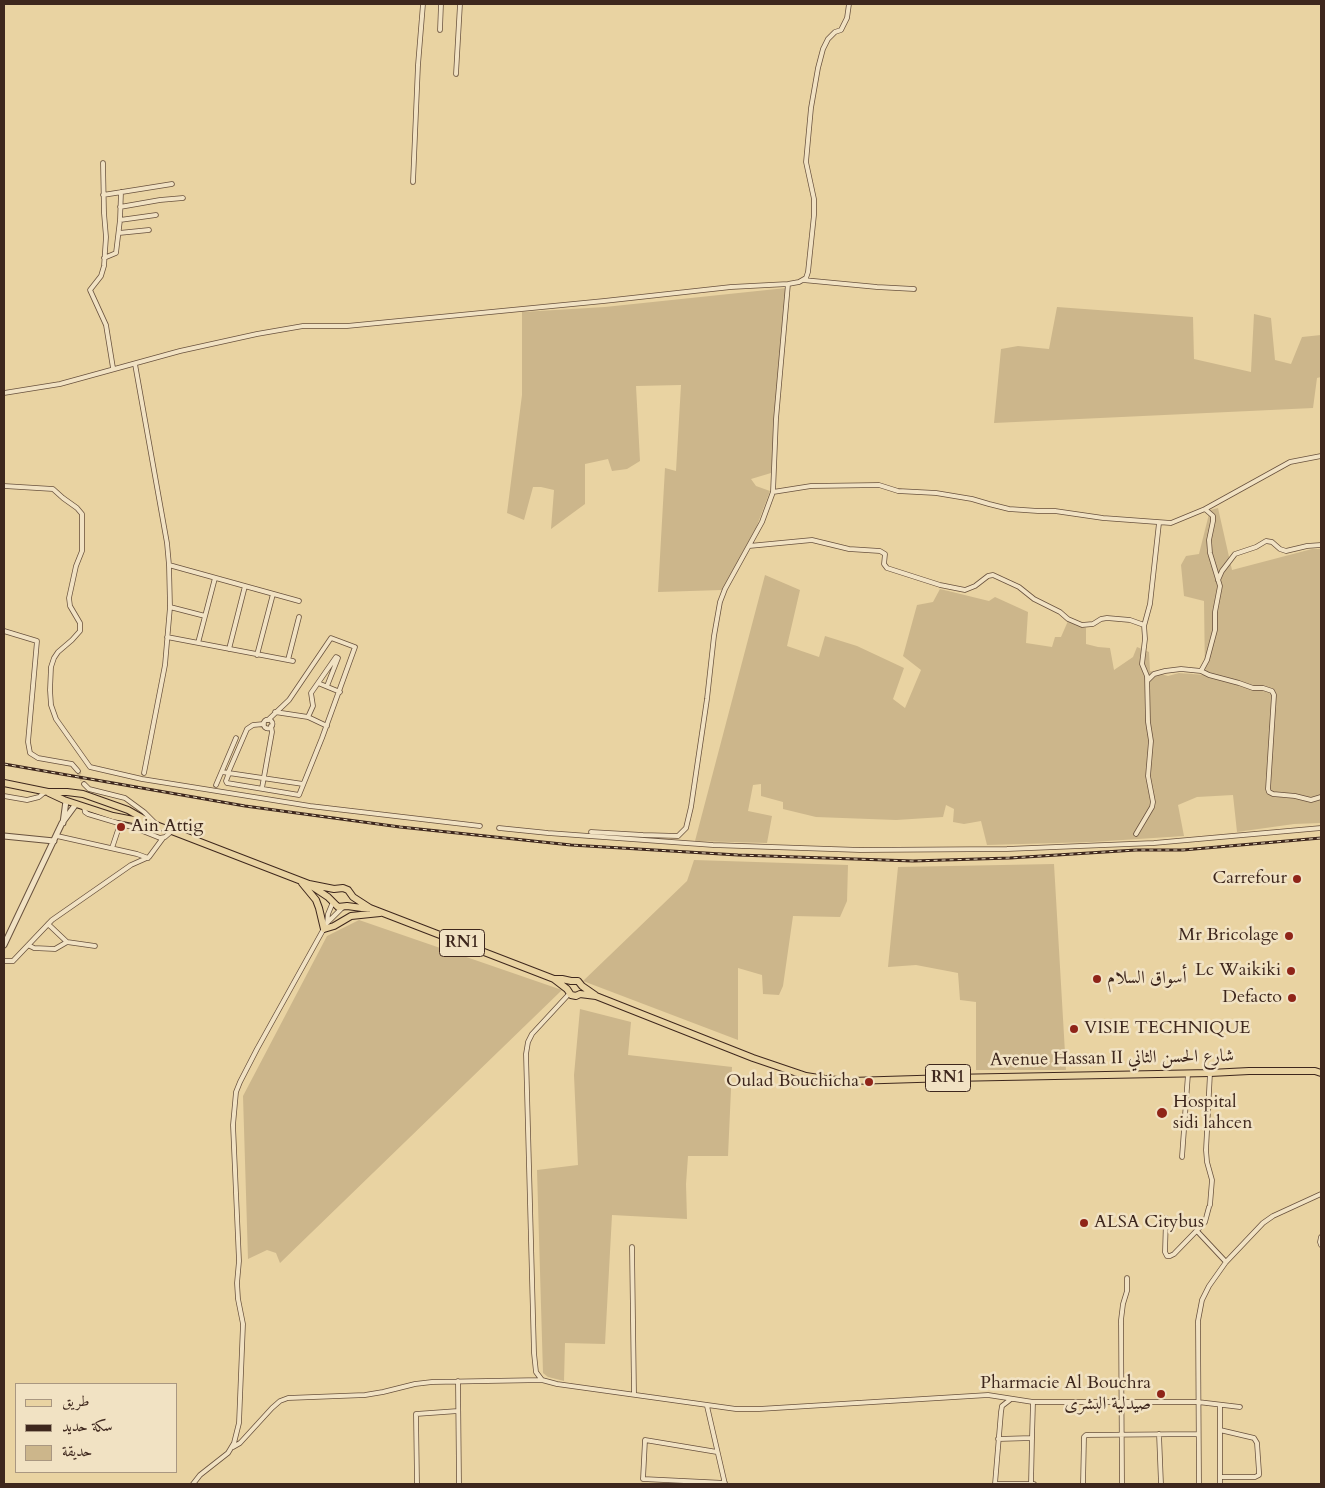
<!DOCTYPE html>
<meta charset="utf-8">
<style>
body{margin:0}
#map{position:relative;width:1325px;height:1488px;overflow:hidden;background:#e9d3a2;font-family:Cardo,Amiri,serif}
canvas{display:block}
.frame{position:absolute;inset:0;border:5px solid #3e271d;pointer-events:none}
.legend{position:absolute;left:15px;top:1383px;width:162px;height:90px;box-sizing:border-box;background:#f1e2c3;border:1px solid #a99781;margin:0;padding:6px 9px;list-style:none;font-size:15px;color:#3e271d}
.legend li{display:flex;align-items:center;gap:10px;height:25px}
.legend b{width:25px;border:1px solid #a99781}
</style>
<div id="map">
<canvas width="1325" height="1488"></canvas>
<div class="frame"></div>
<ul class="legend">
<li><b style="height:6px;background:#e9d3a2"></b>طريق</li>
<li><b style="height:6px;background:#3e271d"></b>سكة حديد</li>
<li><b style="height:14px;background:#ccb68b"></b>حديقة</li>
</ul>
</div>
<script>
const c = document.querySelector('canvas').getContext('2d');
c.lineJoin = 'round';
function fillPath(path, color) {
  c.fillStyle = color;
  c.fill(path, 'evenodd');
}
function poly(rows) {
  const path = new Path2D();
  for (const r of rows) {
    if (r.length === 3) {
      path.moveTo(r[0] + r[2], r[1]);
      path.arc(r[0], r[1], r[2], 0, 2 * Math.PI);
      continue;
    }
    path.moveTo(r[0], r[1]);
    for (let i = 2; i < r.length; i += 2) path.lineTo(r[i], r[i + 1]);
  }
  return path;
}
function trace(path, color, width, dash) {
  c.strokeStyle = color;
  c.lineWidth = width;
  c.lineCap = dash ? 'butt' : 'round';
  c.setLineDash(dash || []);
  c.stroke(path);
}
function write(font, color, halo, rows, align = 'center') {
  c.font = font + ' Cardo,Amiri,serif';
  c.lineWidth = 5;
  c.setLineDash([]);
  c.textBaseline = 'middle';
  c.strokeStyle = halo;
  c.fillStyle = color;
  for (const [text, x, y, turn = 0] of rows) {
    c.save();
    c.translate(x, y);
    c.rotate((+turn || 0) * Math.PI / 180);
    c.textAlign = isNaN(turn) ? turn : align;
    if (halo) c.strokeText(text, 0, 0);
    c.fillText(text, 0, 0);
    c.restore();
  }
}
const green = poly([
 [786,288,771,473,751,479,756,486,770,491,756,528,722,590,658,592,665,468,676,471,681,385,636,386,640,461,627,469,612,471,608,459,585,464,585,504,551,529,554,490,541,487,533,487,524,520,507,513,522,395,522,312,605,307],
 [1057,307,1193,317,1194,359,1251,372,1254,314,1271,318,1275,360,1291,364,1302,337,1321,335,1321,377,1317,378,1313,408,994,423,1001,349,1018,346,1049,349],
 [1218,508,1232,570,1312,549,1321,549,1321,823,1294,824,1237,832,1233,795,1197,797,1178,805,1184,836,1092,842,987,845,981,821,964,824,953,822,954,809,946,805,943,817,896,820,816,817,783,809,783,802,761,796,761,784,753,785,748,811,772,816,767,843,695,841,765,575,800,590,787,646,819,657,825,636,857,646,904,668,893,699,905,708,921,670,903,656,917,605,933,602,940,589,989,601,995,597,1028,612,1026,643,1052,647,1055,637,1061,637,1068,621,1086,628,1086,644,1098,647,1110,648,1114,670,1133,657,1137,647,1149,652,1150,671,1168,676,1179,673,1205,675,1204,601,1184,596,1181,565,1186,556,1199,554,1210,510],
 [694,860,848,865,847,901,840,917,793,916,783,986,779,995,763,994,762,975,738,968,738,1040,583,981,687,881],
 [1054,864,1066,1070,976,1070,976,1002,960,1000,958,973,916,965,888,967,898,867],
 [359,920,562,990,280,1263,276,1253,267,1250,248,1259,243,1096,327,936],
 [580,1009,631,1022,628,1055,732,1067,728,1156,688,1156,686,1184,687,1219,612,1215,605,1344,565,1343,564,1381,548,1377,543,1373,537,1170,578,1165,574,1075]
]);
const minorTunnel = poly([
 [78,771,84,784]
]);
const minor = poly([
 [440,30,441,4],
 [456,74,460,4],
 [103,163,104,213,106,237,104,266,101,276,90,290,106,325,113,368],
 [413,182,418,65,423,4],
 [121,192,120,220,156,215],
 [103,195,172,184],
 [120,207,160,200,183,198],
 [119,233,149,230],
 [104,258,116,253,120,220],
 [803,280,877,287,914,289],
 [135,364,167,543,169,565,170,607,165,665,144,773],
 [4,393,60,384,180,351,257,334,303,326,347,326,604,301,731,287,788,284,799,282,806,278,808,272,814,215,814,199,806,162,811,108,818,68,823,49,828,39,835,32,841,30,847,18,849,4],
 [4,486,53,489,63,498,77,508,82,514,82,551,76,566,69,598,70,606,80,623,80,631,72,640,58,652,54,658,51,667,50,690,51,705,56,719,90,767,142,779,310,806,480,826],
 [773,492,811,486,879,485,898,491,936,493,972,499,989,504,1009,509,1038,511,1055,511,1103,518,1171,523,1205,509,1290,462,1321,456],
 [749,546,812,540,849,549,880,551,885,554,884,564,887,568,940,585,965,590,975,586,988,576,993,575,1019,587,1034,599,1060,612,1068,619,1082,625,1093,624,1101,619,1107,618,1130,620,1144,625,1145,639,1142,664,1147,676,1148,722,1151,741,1148,776,1153,802,1152,807,1136,834],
 [169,565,299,601],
 [1218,580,1222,571,1235,554,1256,547,1266,541,1272,542,1280,549,1286,551,1307,546,1321,545],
 [170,607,205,616],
 [1144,626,1150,604,1159,523],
 [4,631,37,641,28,742,30,753,38,758,72,764,78,771],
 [167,637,293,661],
 [198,643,215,578],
 [229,649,245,586],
 [257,655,273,594],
 [288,660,299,617],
 [1201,671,1209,675,1239,683,1253,688,1263,688,1272,691,1274,695,1268,789,1269,792,1273,794,1295,796,1311,800,1321,797],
 [1148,680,1154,674,1165,671,1181,669,1201,671,1207,660,1215,630,1215,612,1220,586,1210,553,1209,540,1213,521,1213,516,1205,509],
 [318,683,340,692],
 [275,712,308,717,327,726],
 [308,717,313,706,311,693,336,657,338,658,327,686],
 [268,724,4.5],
 [222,772,303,784],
 [228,773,247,729,253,725,264,724],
 [229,773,226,781,227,783,299,795,322,738,355,647,331,638,289,700,268,720],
 [84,784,89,789,125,798,144,812,155,823],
 [216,785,236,738],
 [262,788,272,732,271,726],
 [4,796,27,800,39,797,45,792],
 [84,807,85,812,88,814,135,828,160,838,165,837,172,831],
 [499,828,548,833,713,845,860,850,1007,849,1154,843,1321,828],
 [591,832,643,835,678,836,686,828,691,807,707,699,714,636,720,602,725,589,762,522,773,492,776,419,788,284],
 [57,836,137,854,148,858],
 [112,848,120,824],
 [327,923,343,907],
 [48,924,67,942,95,946],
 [28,945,34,948,55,949,67,942],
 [4,961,13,961,52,920,131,865,149,857,163,838],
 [569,994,532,1034,528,1042,526,1054,534,1353,536,1372,542,1380,557,1384,736,1409,759,1409,988,1395,1033,1402,1198,1402,1240,1407],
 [1182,1157,1188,1074],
 [1210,1205,1212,1180,1207,1162,1206,1150,1210,1073],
 [1166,1218,1165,1252,1167,1256,1170,1256,1174,1254,1205,1222,1209,1207],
 [1197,1231,1226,1262],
 [1321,1237,1320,1242,1321,1245],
 [632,1247,634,1394],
 [458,1381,459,1484],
 [1220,1405,1220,1484],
 [707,1406,725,1484],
 [1159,1434,1161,1484],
 [1032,1438,1033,1402],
 [998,1439,1032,1438,1031,1484],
 [233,1447,240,1443,272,1408,280,1401,288,1398,365,1395,383,1392,415,1384,432,1382,542,1380],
 [717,1452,645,1440,643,1479,725,1483],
 [1220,1477,1255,1477,1259,1475,1259,1472,1257,1443,1254,1438,1220,1430],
 [193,1484,200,1475,228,1453,234,1443,239,1423,243,1324,238,1299,237,1283,239,1261,233,1125,236,1092,240,1082,257,1049,327,923,328,914,333,902],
 [417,1484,416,1414,458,1411],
 [995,1484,1001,1412,1002,1406,1011,1399],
 [995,1484,1034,1484],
 [1083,1484,1084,1437,1086,1435,1198,1434],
 [1122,1484,1121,1320,1123,1304,1127,1291,1127,1278],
 [1199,1484,1198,1321,1202,1300,1209,1286,1226,1262,1263,1223,1273,1216,1321,1194]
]);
const tertiary = poly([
 [63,823,66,801],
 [4,836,54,841],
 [4,945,62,823,76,804]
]);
const primary = poly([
 [4,783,48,792,67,792,83,794,128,810,151,823,309,884,334,889,343,888,348,890,353,897,370,908,554,979,567,989,571,995,576,996,580,994,596,996,753,1058,806,1076,825,1079,851,1081,950,1078,1210,1073,1249,1071,1315,1071,1321,1073],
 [49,793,64,800,113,816,149,823],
 [302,883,316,900,319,908,324,929,334,926,351,916,380,913],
 [310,885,328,897,338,907,347,906,362,908,370,908],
 [554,979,562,979,571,981,578,981,582,986,595,995]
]);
const rail = poly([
 [4,764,245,806,400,827,571,845,738,855,913,861,1010,858,1136,850,1183,850,1321,838]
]);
const markers = [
 [121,827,5,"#8f2418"],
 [1297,879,5,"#8f2418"],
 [1289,936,5,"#8f2418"],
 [1291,971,5,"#8f2418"],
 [1097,979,5,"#8f2418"],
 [1292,998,5,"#8f2418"],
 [1074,1029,5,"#8f2418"],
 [869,1082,5,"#8f2418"],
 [1162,1113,6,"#8f2418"],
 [1084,1223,5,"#8f2418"],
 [1161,1394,5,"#8f2418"]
];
const shields = [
 [462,943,45],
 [948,1078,45]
];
const shieldNames = [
 ["RN1",462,943],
 ["RN1",948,1078]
];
const poiNames = [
 ["Ain Attig",131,827,"left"],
 ["Carrefour",1287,879],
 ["Mr Bricolage",1279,936],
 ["Lc Waikiki",1281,971],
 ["أسواق السلام",1107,979,"left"],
 ["Defacto",1282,998],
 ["VISIE TECHNIQUE",1084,1029,"left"],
 ["Oulad Bouchicha",859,1082],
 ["Hospital",1173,1103,"left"],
 ["sidi lahcen",1173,1124,"left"],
 ["ALSA Citybus",1094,1223,"left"],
 ["Pharmacie Al Bouchra",1151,1384],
 ["صيدلية البشرى",1151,1405]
];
const streetNames = [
 ["Avenue Hassan II شارع الحسن الثاني",1112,1059,-1]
];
fillPath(green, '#ccb68b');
trace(minorTunnel, '#c7b187', 4, [4, 2]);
trace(minor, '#69523e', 5.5);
trace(tertiary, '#69523e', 7);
trace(primary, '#3e271d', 8);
trace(minor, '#f1e2c3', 4);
trace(tertiary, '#f1e2c3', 5);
trace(primary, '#e9d3a2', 6);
trace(rail, '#3e271d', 3);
trace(rail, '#f1e2c3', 1, [4]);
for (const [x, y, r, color] of markers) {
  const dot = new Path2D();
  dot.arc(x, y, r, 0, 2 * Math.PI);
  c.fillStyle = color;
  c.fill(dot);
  trace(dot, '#f1e2c3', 2);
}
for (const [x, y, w] of shields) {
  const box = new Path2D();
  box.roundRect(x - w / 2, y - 13.5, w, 27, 4);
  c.fillStyle = '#f1e2c3';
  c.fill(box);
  trace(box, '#3e271d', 1);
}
write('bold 16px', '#3e271d', null, shieldNames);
write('18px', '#3e271d', '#f1e2c3', poiNames, 'right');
write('18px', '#3e271d', '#f1e2c3', streetNames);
</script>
